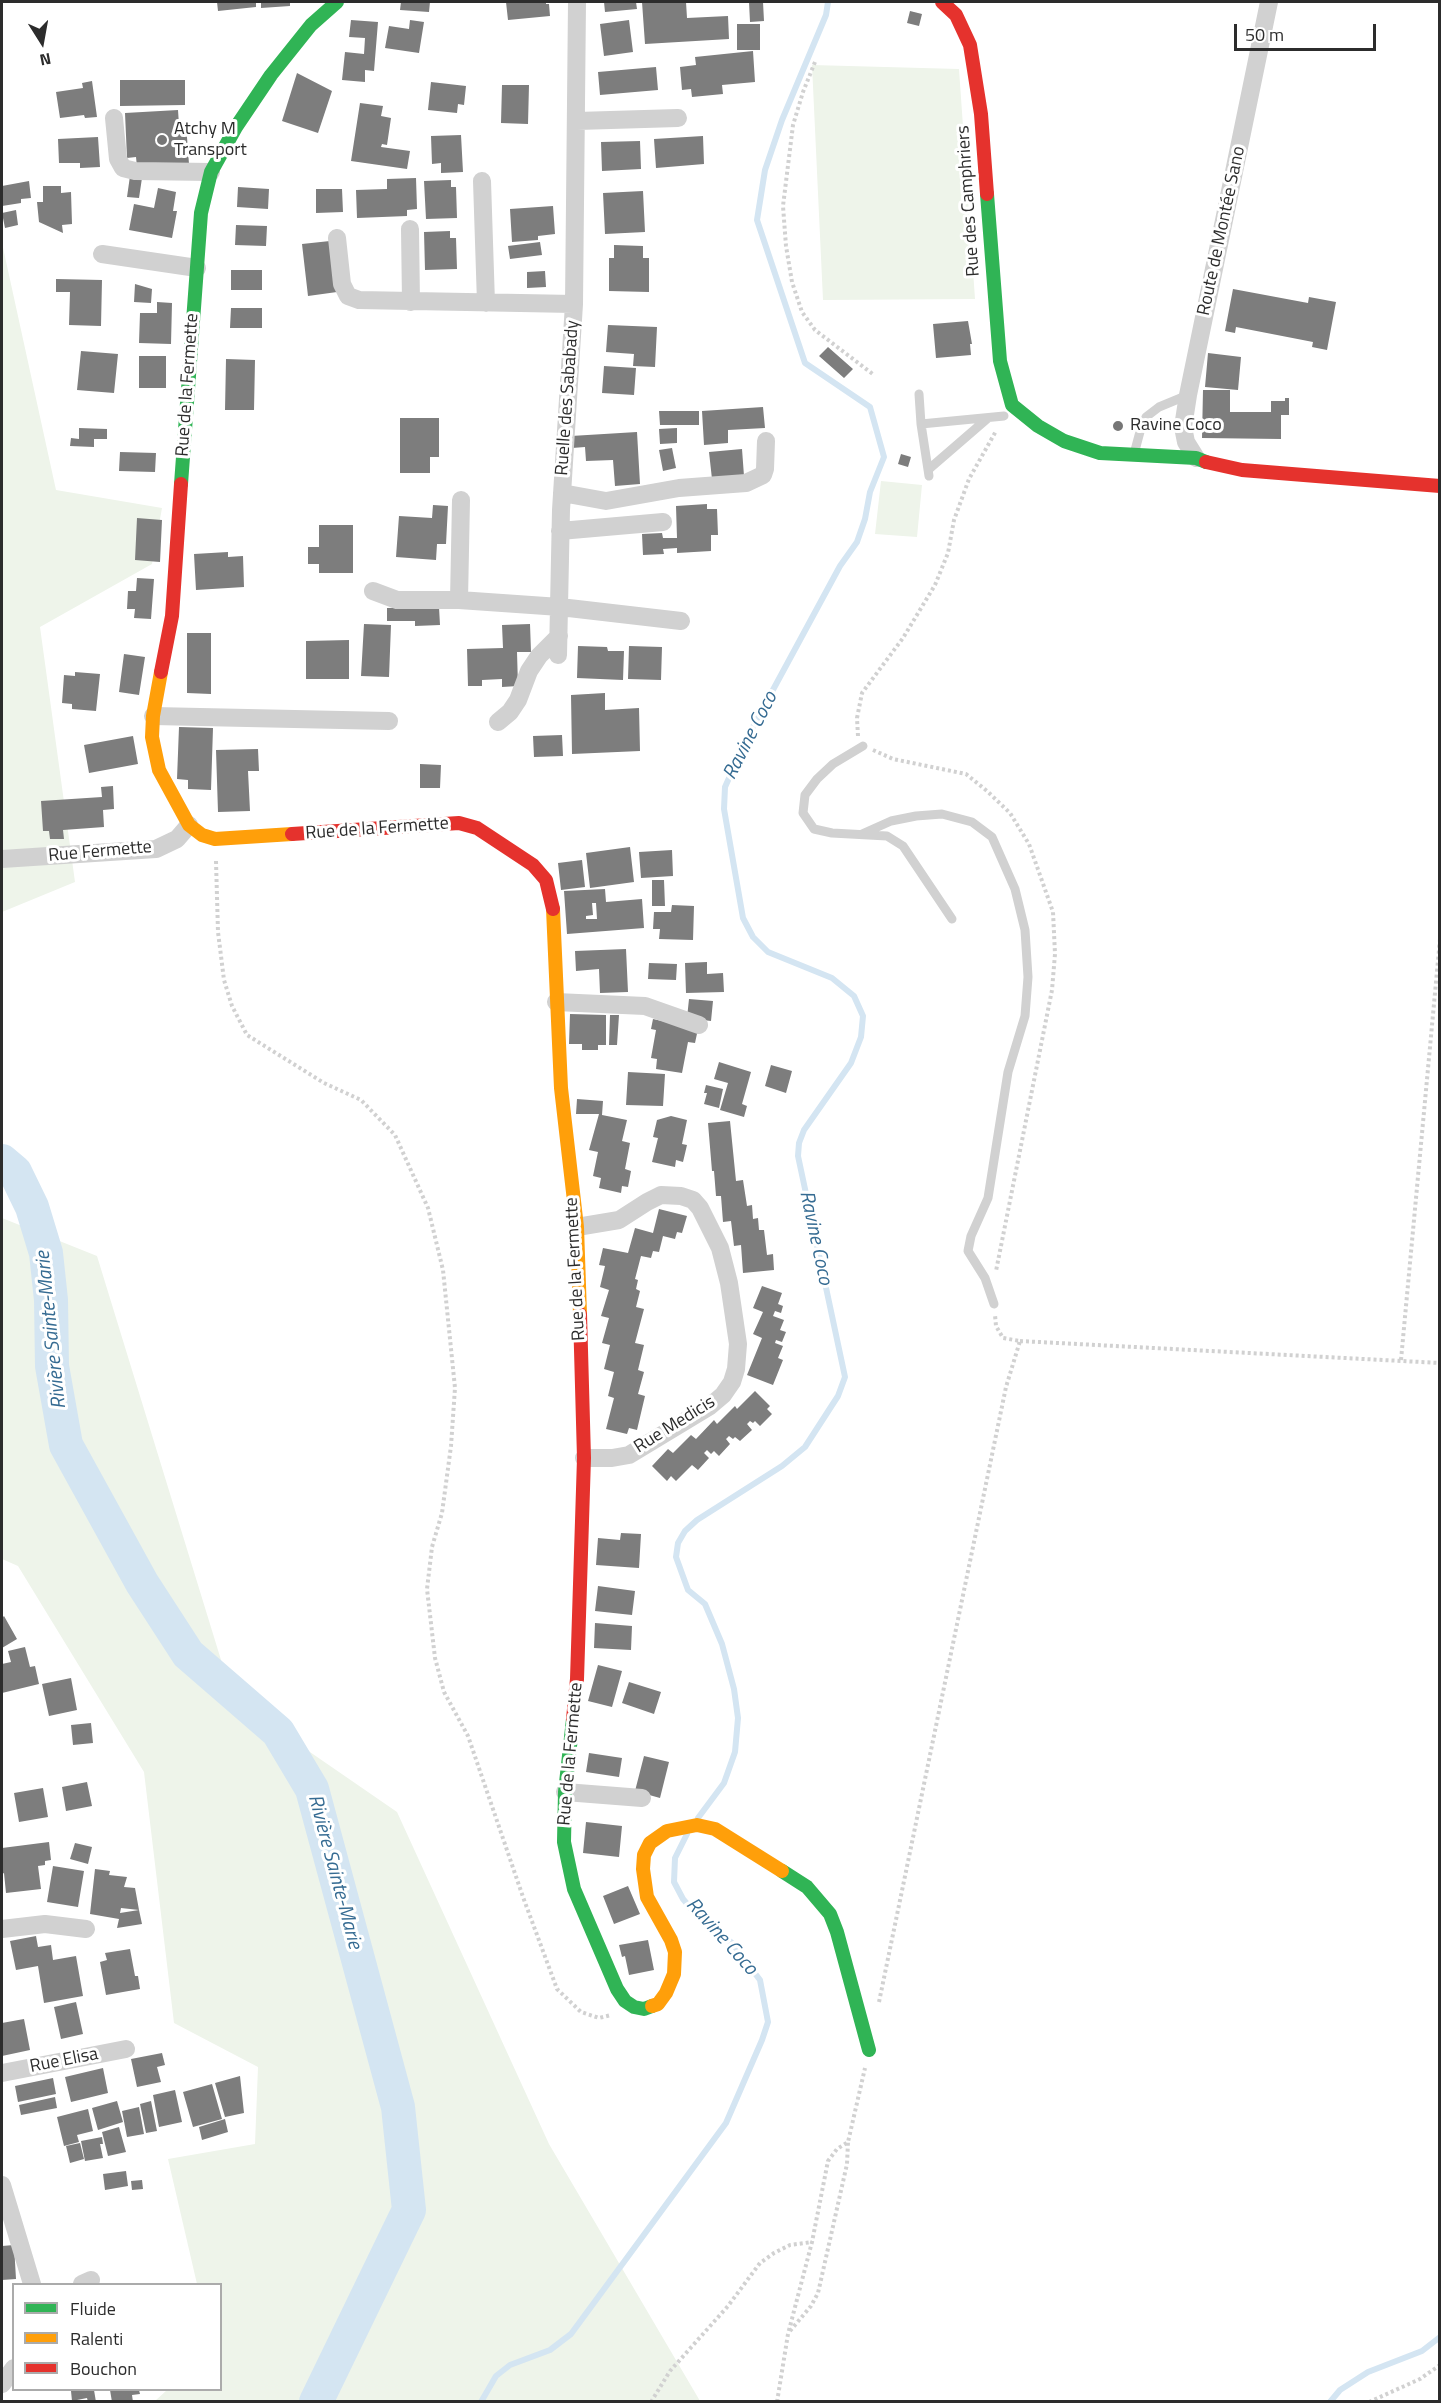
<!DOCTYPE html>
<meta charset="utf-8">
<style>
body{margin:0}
#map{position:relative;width:1441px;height:2403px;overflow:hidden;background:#fff;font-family:"Titillium Web",sans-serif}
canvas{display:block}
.frame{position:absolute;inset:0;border:3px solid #2c2c2c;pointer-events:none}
.legend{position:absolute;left:12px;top:2283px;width:210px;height:108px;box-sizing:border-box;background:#fff;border:2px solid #ababab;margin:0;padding:8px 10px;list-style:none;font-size:18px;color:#2c2c2c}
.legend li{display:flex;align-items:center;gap:12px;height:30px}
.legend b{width:30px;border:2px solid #ababab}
.north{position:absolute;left:12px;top:12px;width:60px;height:60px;-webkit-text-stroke:4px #fff;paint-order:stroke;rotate:169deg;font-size:16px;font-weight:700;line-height:24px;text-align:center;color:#2c2c2c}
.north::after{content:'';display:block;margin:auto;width:21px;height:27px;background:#2c2c2c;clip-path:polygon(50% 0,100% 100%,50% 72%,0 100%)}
.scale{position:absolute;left:1234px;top:24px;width:142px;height:27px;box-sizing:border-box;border:3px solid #2c2c2c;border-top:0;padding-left:8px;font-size:18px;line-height:21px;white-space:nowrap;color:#2c2c2c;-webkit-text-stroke:4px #fff;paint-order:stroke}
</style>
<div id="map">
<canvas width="1441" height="2403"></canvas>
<div class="frame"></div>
<ul class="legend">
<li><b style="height:8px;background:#30b455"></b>Fluide</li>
<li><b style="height:8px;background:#ff9f0a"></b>Ralenti</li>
<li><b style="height:8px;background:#e5322d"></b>Bouchon</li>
</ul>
<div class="north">N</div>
<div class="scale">50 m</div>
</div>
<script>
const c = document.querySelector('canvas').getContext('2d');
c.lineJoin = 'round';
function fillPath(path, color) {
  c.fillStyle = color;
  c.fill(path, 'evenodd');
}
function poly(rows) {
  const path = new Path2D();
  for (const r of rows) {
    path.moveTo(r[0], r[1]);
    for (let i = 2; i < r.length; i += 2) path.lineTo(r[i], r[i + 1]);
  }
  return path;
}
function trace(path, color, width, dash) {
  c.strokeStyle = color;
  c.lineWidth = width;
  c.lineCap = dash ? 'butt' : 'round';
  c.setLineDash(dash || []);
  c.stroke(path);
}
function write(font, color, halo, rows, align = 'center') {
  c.font = font + ' "Titillium Web",sans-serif';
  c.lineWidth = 6;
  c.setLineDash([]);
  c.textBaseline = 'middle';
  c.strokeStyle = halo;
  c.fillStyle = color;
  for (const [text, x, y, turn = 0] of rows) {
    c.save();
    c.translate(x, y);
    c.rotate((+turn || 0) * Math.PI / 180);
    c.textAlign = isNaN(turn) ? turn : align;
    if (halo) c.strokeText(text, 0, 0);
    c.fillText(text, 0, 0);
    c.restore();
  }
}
const green = poly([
 [812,65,959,69,975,299,823,300],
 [2,243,56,490,162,508,152,564,40,627,75,882,2,912],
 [881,481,922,485,917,537,875,534],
 [2,1218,97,1256,233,1699,397,1812,549,2144,700,2401,155,2401,167,2390,220,2390,220,2284,197,2284,168,2159,255,2144,258,2067,174,2023,144,1772,18,1566,2,1559]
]);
const stream = poly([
 [698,1818,724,1783,735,1752,738,1718,734,1689,722,1644,705,1604,688,1590,676,1557,678,1543,685,1531,697,1520,782,1466,805,1447,838,1396,845,1377,798,1156,799,1143,804,1130,851,1063,861,1037,863,1016,854,996,832,978,768,952,753,937,743,918,724,809,725,787,748,736,840,566,857,542,865,519,870,492,884,457,870,407,805,363,757,220,765,170,782,120,826,15,828,2],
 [481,2402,496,2376,510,2365,550,2350,571,2334,726,2123,762,2040,768,2022,760,1980,732,1943,700,1919,683,1899,674,1882,675,1858,687,1834],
 [1330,2402,1340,2390,1368,2372,1422,2351,1440,2337]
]);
const river = poly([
 [2,1161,15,1172,32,1207,46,1253,51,1300,52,1366,66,1445,142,1583,188,1654,278,1732,312,1789,398,2107,409,2210,316,2402]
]);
const building = poly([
 [217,2,256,2,256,7,218,11],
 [261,2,290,2,290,6,261,8],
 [401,2,430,2,429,12,400,10],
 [506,2,546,2,546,4,549,4,550,16,508,20],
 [604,2,636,2,637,9,605,12],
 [642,2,686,2,687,18,728,16,729,39,645,44],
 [749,2,763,2,764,21,750,22],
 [910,11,922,14,919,26,907,23],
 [351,20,378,22,374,71,365,70,365,82,342,80,345,52,364,54,365,38,349,37],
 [410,20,424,22,419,53,385,48,389,26,409,29],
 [629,20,633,52,604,56,600,24],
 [737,24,760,24,760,50,737,50],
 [753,51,755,82,722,85,723,94,692,97,691,89,682,90,680,67,696,65,695,57],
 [656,67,658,90,600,95,598,72],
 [297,73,332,91,318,133,282,121],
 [120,80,185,80,185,105,120,106],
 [92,81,97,117,85,118,84,115,60,118,56,92,83,88,82,83],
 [431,82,466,86,464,105,458,104,457,113,428,110],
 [502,85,529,85,528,124,501,123],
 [360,103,383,106,381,116,391,118,387,145,382,144,381,147,410,151,407,169,351,161],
 [178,110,179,125,186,124,189,164,137,167,136,157,127,158,125,113],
 [461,135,463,172,441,173,441,163,432,164,431,136],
 [703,136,704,164,656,168,654,139],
 [98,137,100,167,80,168,80,163,59,163,58,139],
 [640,141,641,169,602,171,601,142],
 [130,176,142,178,139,198,127,197],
 [416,178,417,209,407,210,407,216,357,218,356,190,387,189,387,179],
 [451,180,451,187,456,187,457,218,426,219,424,181],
 [29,181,31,198,21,199,21,203,2,206,2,186],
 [43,186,61,186,61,193,71,192,72,224,62,225,63,233,39,222,37,202,43,202],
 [238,187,269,189,268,209,237,207],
 [158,188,176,192,173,211,177,211,172,238,129,230,134,204,154,208],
 [316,189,342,189,343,212,316,213],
 [643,191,645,232,605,234,603,193],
 [553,206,555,234,538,236,538,240,512,242,510,209],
 [16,210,18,225,5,228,2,213],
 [236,225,267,226,266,246,235,245],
 [450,231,450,238,456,238,457,269,425,270,424,232],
 [330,241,337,292,308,296,302,244],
 [540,242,542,255,510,259,508,246],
 [614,245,643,246,643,258,649,258,649,292,609,291,609,258,614,258],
 [231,270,262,270,262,290,231,290],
 [545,271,546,287,527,288,527,272],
 [56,279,102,280,101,326,69,325,70,292,56,292],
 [135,284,152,289,151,303,134,302],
 [1233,289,1308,303,1309,297,1336,302,1327,350,1312,347,1313,342,1236,327,1235,333,1225,331],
 [157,302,172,303,171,344,139,343,140,313,157,313],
 [231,308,262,308,262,328,230,328],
 [968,321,972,344,970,344,971,355,936,358,933,324],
 [608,325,657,327,655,367,633,366,634,354,606,352],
 [828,347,853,369,844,378,819,356],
 [81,351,118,354,114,393,77,390],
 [1208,353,1241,357,1238,390,1205,387],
 [139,356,166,356,166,388,139,388],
 [226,359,255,360,254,410,225,410],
 [604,366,636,368,634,395,602,393],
 [1203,390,1230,390,1230,412,1271,412,1271,401,1285,401,1285,398,1289,398,1289,415,1281,415,1281,439,1202,438],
 [763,407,765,428,728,430,728,443,704,445,702,411],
 [659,411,699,411,699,425,660,425],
 [400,418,439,418,439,457,430,457,430,473,400,473],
 [79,428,107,429,107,439,94,439,94,447,70,446,71,438,79,439],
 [677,428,677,443,660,444,659,429],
 [637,432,640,484,615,486,613,460,586,461,585,447,572,448,571,436],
 [672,448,676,468,663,471,659,450],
 [742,449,744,476,712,479,709,452],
 [120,452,156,453,155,472,119,471],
 [901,454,911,457,908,467,898,464],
 [707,504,707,509,717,509,718,535,711,535,711,551,677,553,677,548,663,549,664,554,643,555,642,534,662,533,663,538,677,538,676,506],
 [433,505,448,506,446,544,437,544,436,560,396,557,399,516,432,518],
 [137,518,162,520,160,562,135,560],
 [319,525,353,525,353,573,319,573,319,564,308,564,308,547,319,547],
 [228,552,228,557,243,556,244,587,196,590,194,554],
 [137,578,154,579,151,619,134,618,135,609,127,609,128,591,136,591],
 [439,607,440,625,415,626,415,621,387,621,387,608],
 [364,624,391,625,389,677,361,676],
 [530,624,531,652,517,652,518,686,502,687,502,679,482,680,482,686,468,686,467,649,503,648,502,625],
 [187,633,211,633,211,694,187,693],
 [349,640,349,679,306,679,306,641],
 [578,646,607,647,608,651,624,651,623,680,577,678],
 [629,646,662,647,661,680,628,679],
 [124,654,145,657,139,695,119,692],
 [75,672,100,674,96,711,72,709,72,704,62,703,64,675,75,676],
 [605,693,605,710,639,708,640,751,572,754,571,695],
 [179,727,213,728,211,790,188,789,188,780,177,779],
 [562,735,563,756,534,757,533,736],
 [133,736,138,764,89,773,84,745],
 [258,749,259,771,248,771,250,811,218,812,216,750],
 [420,764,441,765,440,788,420,788],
 [113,786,114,809,103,810,104,827,63,830,64,839,50,839,49,831,43,831,41,801,102,797,101,787],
 [630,847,634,882,590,888,586,853],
 [672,850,673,876,641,878,639,852],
 [582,860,585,887,561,890,558,863],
 [652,880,664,880,665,906,652,906],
 [605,889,606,902,642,899,644,928,567,934,564,891],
 [592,903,596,903,597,919,586,919,586,916,593,915],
 [672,905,694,906,693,940,659,939,660,929,653,929,654,912,671,912],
 [626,949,628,992,600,993,599,969,576,971,575,951],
 [707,962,707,974,723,973,724,992,686,993,685,963],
 [649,963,677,964,676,980,648,979],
 [689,999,713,1001,711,1021,687,1018],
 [570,1014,606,1015,606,1045,598,1045,598,1050,582,1050,582,1044,569,1044],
 [610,1015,619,1015,617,1045,609,1045],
 [653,1019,698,1029,695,1043,688,1042,682,1073,656,1069,657,1059,651,1058,656,1030,651,1029],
 [719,1062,751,1072,742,1104,747,1106,744,1117,720,1110,728,1083,714,1079],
 [771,1065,792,1071,786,1093,765,1086],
 [628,1072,665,1074,663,1106,626,1105],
 [706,1085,723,1089,719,1108,704,1104,707,1093,704,1093],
 [577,1099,603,1101,602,1115,627,1120,622,1141,630,1143,625,1169,631,1171,628,1187,622,1186,621,1193,599,1188,601,1178,593,1176,598,1152,589,1150,599,1114,576,1114],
 [671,1116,687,1120,682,1144,687,1145,683,1162,676,1160,675,1167,652,1162,658,1138,653,1137,657,1120],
 [730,1121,736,1181,743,1180,747,1206,752,1205,753,1219,758,1218,759,1230,764,1230,767,1255,773,1254,774,1270,743,1273,741,1245,734,1246,731,1221,723,1222,721,1196,716,1196,714,1171,712,1171,708,1123],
 [659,1209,687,1216,682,1233,677,1232,675,1239,663,1236,659,1252,653,1251,651,1258,641,1256,635,1279,638,1280,636,1289,640,1291,636,1307,644,1309,635,1343,644,1345,638,1370,644,1372,638,1394,645,1396,637,1430,629,1428,627,1434,606,1429,614,1398,608,1396,614,1372,604,1369,610,1345,602,1343,609,1318,601,1316,609,1290,600,1287,605,1266,599,1265,603,1248,628,1253,635,1228,653,1233],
 [762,1286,782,1293,778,1304,783,1306,781,1313,775,1311,773,1316,784,1320,780,1330,786,1332,782,1342,776,1340,775,1343,783,1346,778,1358,783,1360,773,1385,747,1375,762,1338,753,1334,763,1312,753,1308],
 [755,1391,770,1406,767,1409,772,1414,760,1426,755,1421,753,1423,750,1421,747,1424,752,1430,740,1441,735,1437,733,1439,729,1436,726,1439,730,1444,719,1456,714,1451,711,1454,707,1450,704,1453,709,1458,698,1470,692,1465,676,1481,671,1476,667,1481,652,1466,668,1449,673,1453,691,1435,696,1439,714,1420,717,1424,735,1406,737,1409],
 [621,1533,641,1534,639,1568,596,1565,598,1538,620,1540],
 [598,1586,635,1591,632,1615,595,1611],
 [4,1616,17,1639,2,1648,2,1618],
 [595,1623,632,1626,631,1650,594,1648],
 [25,1647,30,1667,35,1666,39,1684,2,1693,2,1664,11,1662,8,1651],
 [598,1665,622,1671,612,1707,588,1701],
 [71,1678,77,1710,49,1716,42,1684],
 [629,1682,661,1692,654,1714,622,1703],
 [91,1723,93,1743,73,1745,71,1725],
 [589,1753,622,1758,619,1777,586,1772],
 [644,1756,669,1762,660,1798,635,1791],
 [87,1782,92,1806,66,1811,62,1787],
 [43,1788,48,1817,19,1822,14,1793],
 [586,1822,622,1826,619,1857,583,1853],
 [49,1842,51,1860,45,1861,45,1865,38,1866,41,1889,6,1893,4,1873,2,1874,2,1848],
 [75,1843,92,1847,88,1864,70,1859],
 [53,1866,84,1871,78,1907,47,1902],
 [95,1869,110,1871,109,1875,127,1877,124,1887,135,1888,139,1910,121,1908,120,1913,139,1910,142,1924,117,1928,119,1919,90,1914],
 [628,1886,640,1914,614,1924,603,1896],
 [36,1936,38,1947,51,1945,53,1960,76,1956,83,1996,44,2003,38,1966,16,1970,10,1941],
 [648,1940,654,1970,629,1975,625,1956,622,1957,619,1945],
 [130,1949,135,1976,138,1976,140,1989,106,1995,100,1962,107,1960,105,1953],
 [76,2002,83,2034,61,2039,54,2007],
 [24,2019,30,2050,2,2056,2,2023],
 [162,2053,165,2065,157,2067,161,2082,137,2087,131,2059],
 [103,2068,108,2093,71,2102,65,2077],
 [240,2076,244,2113,225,2117,215,2083],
 [53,2078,56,2094,18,2102,15,2086],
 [212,2084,222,2119,193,2127,183,2092],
 [175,2090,182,2122,159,2127,153,2095],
 [55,2097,57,2108,21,2115,19,2105],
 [117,2101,123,2122,98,2130,92,2108],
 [151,2101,157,2131,146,2133,140,2104],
 [139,2107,144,2134,127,2137,122,2111],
 [88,2109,93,2131,77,2135,79,2142,64,2146,57,2117],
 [225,2119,228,2132,202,2140,199,2127],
 [119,2127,126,2152,108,2156,102,2132],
 [102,2137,103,2144,100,2144,103,2158,85,2161,81,2141],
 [80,2143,84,2159,70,2163,66,2146],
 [126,2171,128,2186,105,2190,103,2174],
 [142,2180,143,2189,132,2190,131,2181],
 [14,2245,16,2279,2,2280,2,2246],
 [78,2390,94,2390,96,2402,88,2402,87,2398,72,2401,71,2391],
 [110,2390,139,2390,140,2394,132,2395,133,2402,112,2402]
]);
const path = poly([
 [815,62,803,92,793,125,783,206,786,246,792,282,802,312,815,330,874,375],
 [858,736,857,718,862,693,903,638,935,585,948,553,954,520,969,479,996,431],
 [873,750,893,759,966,774,987,791,1010,813,1029,844,1053,912,1055,954,1052,990,996,1271],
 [216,861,218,932,224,980,232,1006,247,1035,324,1083,361,1100,395,1135,428,1208,443,1270,455,1388,451,1446,442,1513,432,1547,427,1589,435,1658,444,1692,468,1736,523,1897,557,1989,581,2012,599,2018,611,2015],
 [1020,1341,1440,1363],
 [1401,1360,1440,939],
 [879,2002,1006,1387,1020,1341,1003,1338,996,1326,995,1315],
 [790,2331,811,2306,818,2293,847,2164,848,2142],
 [651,2402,670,2371,728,2306,760,2263,774,2253,790,2245,812,2242],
 [777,2402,788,2334,812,2242,828,2161,837,2149,848,2142,865,2068],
 [1369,2402,1420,2379,1440,2365]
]);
const lane = poly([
 [919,394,921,424,929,476],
 [921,424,1004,416],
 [1134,454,1141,428,1146,417,1159,407,1188,395],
 [929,469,988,418],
 [863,746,833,764,817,779,805,795,803,813,814,829,832,833,887,836,903,846,952,919],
 [862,834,891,821,916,816,942,814,972,822,992,837,1015,889,1025,930,1028,977,1025,1016,1008,1072,988,1198,971,1236,968,1251,985,1278,994,1304]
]);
const street = poly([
 [114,118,118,159,123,168,135,171,211,172],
 [577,121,678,118],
 [482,181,486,303],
 [410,229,411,302],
 [337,238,342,284,348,296,359,300,574,304],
 [102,254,197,268],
 [1196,458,1186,442,1183,427,1188,395,1269,2],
 [562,493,606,501,679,488,746,483,763,475,765,469,766,441],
 [560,531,663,522],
 [373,591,397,600,459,600,560,607,681,621],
 [459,600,461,500],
 [558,655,561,510,574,304,577,2],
 [153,716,389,721],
 [498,722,510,712,518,700,529,671,539,656,559,636],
 [2,859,156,849,177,839,189,825],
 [556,1002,645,1006,699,1025],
 [577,1227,619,1220,647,1202,661,1195,681,1196,693,1200,700,1208,720,1248,729,1283,738,1344,736,1369,732,1382,723,1395,710,1406,629,1455,612,1458,584,1458],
 [565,1792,642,1798],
 [2,1929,45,1924,86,1929],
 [2,2073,126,2049],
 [2,2185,32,2284],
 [82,2284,91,2280],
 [2,2384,14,2368]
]);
const fast = poly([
 [987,194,1000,361,1012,405,1038,426,1064,441,1100,453,1196,458,1206,462],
 [181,484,201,213,211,172,236,127,271,75,311,25,337,2],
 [573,1719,565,1792,564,1842,574,1889,617,1989,625,2001,634,2007,644,2009,652,2006],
 [782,1871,807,1887,830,1914,837,1932,869,2050]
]);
const slow = poly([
 [161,672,153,716,152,737,159,770,189,825,202,835,215,839,292,834],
 [553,909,561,1088,577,1227,580,1314],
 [652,2006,658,2004,666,1993,674,1974,675,1952,671,1940,647,1897,643,1869,644,1855,650,1843,667,1831,697,1825,715,1829,782,1871]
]);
const jam = poly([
 [942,2,956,15,970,45,981,114,987,194],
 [1206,462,1242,470,1440,486],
 [161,672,172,616,181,484],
 [292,834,459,823,477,828,533,865,546,880,553,909],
 [573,1719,577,1679,584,1458,580,1314]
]);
const markers = [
 [162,140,6,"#767676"],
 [1118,426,6,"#767676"]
];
const poiNames = [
 ["Atchy M",174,130],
 ["Transport",174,151],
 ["Ravine Coco",1130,426]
];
const streetNames = [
 ["Rue des Camphriers",969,201,-94],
 ["Route de Montée Sano",1222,231,-78],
 ["Rue de la Fermette",188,385,-86],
 ["Ruelle des Sababady",568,398,-86],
 ["Rue de la Fermette",377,829,-4],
 ["Rue Fermette",100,852,-5],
 ["Rue de la Fermette",576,1269,-93],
 ["Rue Medicis",675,1425,-32],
 ["Rue de la Fermette",571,1754,-85],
 ["Rue Elisa",64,2061,-11]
];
const waterNames = [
 ["Ravine Coco",751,736,-63],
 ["Ravine Coco",815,1238,78],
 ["Rivière Sainte-Marie",52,1330,-96],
 ["Rivière Sainte-Marie",334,1872,75],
 ["Ravine Coco",721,1937,48]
];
fillPath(green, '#eef4ea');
trace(stream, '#d4e5f2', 6);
trace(river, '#d4e5f2', 34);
fillPath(building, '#7d7d7d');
trace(path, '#d1d1d1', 4, [3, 3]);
trace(lane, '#d1d1d1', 9);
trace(street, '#d1d1d1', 18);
trace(fast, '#30b455', 14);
trace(slow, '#ff9f0a', 14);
trace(jam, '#e5322d', 14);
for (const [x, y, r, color] of markers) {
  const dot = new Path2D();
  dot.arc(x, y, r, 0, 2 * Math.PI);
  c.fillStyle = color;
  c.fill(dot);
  trace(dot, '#fff', 2);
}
write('18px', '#2c2c2c', '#fff', poiNames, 'left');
write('18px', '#2c2c2c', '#fff', streetNames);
write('italic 20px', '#356b92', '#fff', waterNames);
</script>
